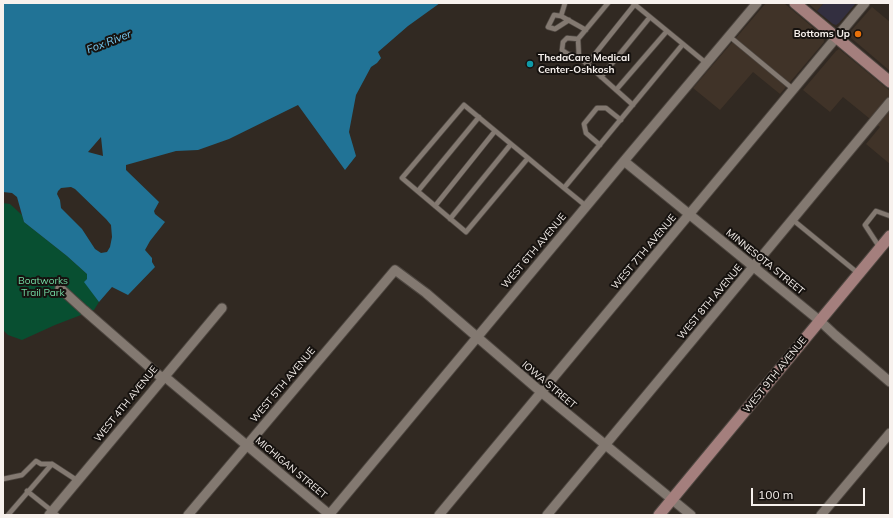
<!DOCTYPE html>
<style>
body{margin:0}
#map{position:relative;width:893px;height:518px;overflow:hidden;background:#312922;font-family:Mulish,sans-serif}
canvas{display:block}
.frame{position:absolute;inset:0;border:4px solid #f7f1ed;pointer-events:none}
.scale{position:absolute;left:751px;top:488px;width:114px;height:18px;box-sizing:border-box;border:2px solid #f7f1ed;border-top:0;padding-left:5px;font-size:12px;line-height:14px;white-space:nowrap;color:#f7f1ed;-webkit-text-stroke:3px #16120f;paint-order:stroke}
</style>
<div id="map">
<canvas width="893" height="518"></canvas>
<div class="frame"></div>
<div class="scale">100 m</div>
</div>
<script>
const c = document.querySelector('canvas').getContext('2d');
c.lineJoin = 'round';
function fillPath(path, color) {
  c.fillStyle = color;
  c.fill(path, 'evenodd');
}
function poly(rows) {
  const path = new Path2D();
  for (const r of rows) {
    path.moveTo(r[0], r[1]);
    for (let i = 2; i < r.length; i += 2) path.lineTo(r[i], r[i + 1]);
  }
  return path;
}
function trace(path, color, width, dash) {
  c.strokeStyle = color;
  c.lineWidth = width;
  c.lineCap = dash ? 'butt' : 'round';
  c.setLineDash(dash || []);
  c.stroke(path);
}
function write(font, color, halo, rows, align = 'center') {
  c.font = font + ' Mulish,sans-serif';
  c.lineWidth = 4;
  c.setLineDash([]);
  c.textBaseline = 'middle';
  c.strokeStyle = halo;
  c.fillStyle = color;
  for (const [text, x, y, turn = 0] of rows) {
    c.save();
    c.translate(x, y);
    c.rotate((+turn || 0) * Math.PI / 180);
    c.textAlign = isNaN(turn) ? turn : align;
    if (halo) c.strokeText(text, 0, 0);
    c.fillText(text, 0, 0);
    c.restore();
  }
}
const built = poly([
 [766,3,784,3,823,36,824,42,780,94,753,72,720,110,693,88],
 [808,3,824,3,817,11],
 [872,7,890,22,890,71,850,37,851,31],
 [839,49,890,91,890,164,866,144,880,127,843,97,830,112,803,90,836,51]
]);
const industrial = poly([
 [824,3,856,3,839,23,836,25,833,24,817,11]
]);
const green = poly([
 [3,203,10,204,22,215,24,222,67,256,87,274,87,279,85,282,99,302,94,310,55,325,22,340,8,335,3,330]
]);
const water = poly([
 [3,3,440,3,408,26,378,52,381,58,377,63,371,67,356,95,349,132,356,156,345,170,298,105,229,139,198,150,176,151,126,165,126,170,159,202,154,211,155,214,165,222,150,241,145,250,152,258,152,262,155,267,128,295,112,287,99,302,84,282,87,279,87,274,67,256,24,222,17,197,12,193,3,192],
 [101,137,103,156,88,152],
 [71,187,75,189,106,219,111,225,112,237,110,247,107,252,101,253,95,249,82,229,61,208,60,200,57,194,58,191,61,188]
]);
const service = poly([
 [565,3,561,16,586,30],
 [608,3,578,39,579,57,633,105],
 [633,3,683,44],
 [561,16,554,15,548,27,555,29,569,20],
 [729,36,793,89],
 [578,39,567,38,563,42,562,50,568,54,579,57],
 [587,64,635,4],
 [601,77,650,17],
 [616,90,667,31],
 [600,145,586,133,584,124,597,108,606,108,621,120],
 [528,158,466,232,402,178,464,105,511,144,528,158,564,188,586,206],
 [564,188,683,44,706,63],
 [418,191,479,117],
 [435,206,495,131],
 [450,219,511,144],
 [793,220,859,274],
 [880,248,865,225,876,211,890,216],
 [3,479,22,475,36,461,41,464,52,464,78,481],
 [27,491,57,515],
 [8,515,52,464]
]);
const minor = poly([
 [624,161,820,321,835,335,890,382],
 [60,288,84,310,162,378],
 [164,376,330,515],
 [49,515,222,308],
 [188,515,395,270,426,293,541,392,691,515],
 [329,515,624,161,757,3],
 [439,515,865,3],
 [547,515,890,102],
 [821,515,890,433]
]);
const secondary = poly([
 [795,3,890,82],
 [659,515,890,236]
]);
const markers = [
 [858,34,4,"#e8710a"],
 [530,64,4,"#0f9aa8"]
];
const poiNames = [
 ["Bottoms Up",850,34],
 ["ThedaCare Medical",538,58,"left"],
 ["Center-Oshkosh",538,70,"left"]
];
const streetNames = [
 ["WEST 6TH AVENUE",534,251,-50],
 ["WEST 7TH AVENUE",644,252,-50],
 ["MINNESOTA STREET",765,262,39],
 ["WEST 8TH AVENUE",710,302,-50],
 ["WEST 9TH AVENUE",775,375,-51],
 ["WEST 5TH AVENUE",283,385,-50],
 ["IOWA STREET",549,385,40],
 ["WEST 4TH AVENUE",126,404,-51],
 ["MICHIGAN STREET",291,468,40]
];
const parkNames = [
 ["Boatworks",43,281],
 ["Trail Park",43,293]
];
const waterNames = [
 ["Fox River",109,42,-21]
];
fillPath(built, '#403328');
fillPath(industrial, '#332f40');
fillPath(green, '#084f31');
fillPath(water, '#217396');
trace(service, '#4e4741', 6);
trace(minor, '#4e4741', 11);
trace(secondary, '#4e4741', 13);
trace(service, '#837971', 4.5);
trace(minor, '#837971', 9);
trace(secondary, '#a47f7d', 11);
for (const [x, y, r, color] of markers) {
  const dot = new Path2D();
  dot.arc(x, y, r, 0, 2 * Math.PI);
  c.fillStyle = color;
  c.fill(dot);
  trace(dot, '#16120f', 1.5);
}
write('bold 10px', '#f7f1ed', '#16120f', poiNames, 'right');
write('10px', '#f7f1ed', '#16120f', streetNames);
write('10px', '#73d9a3', '#16120f', parkNames);
write('italic 11px', '#7acdf5', '#16120f', waterNames);
</script>
